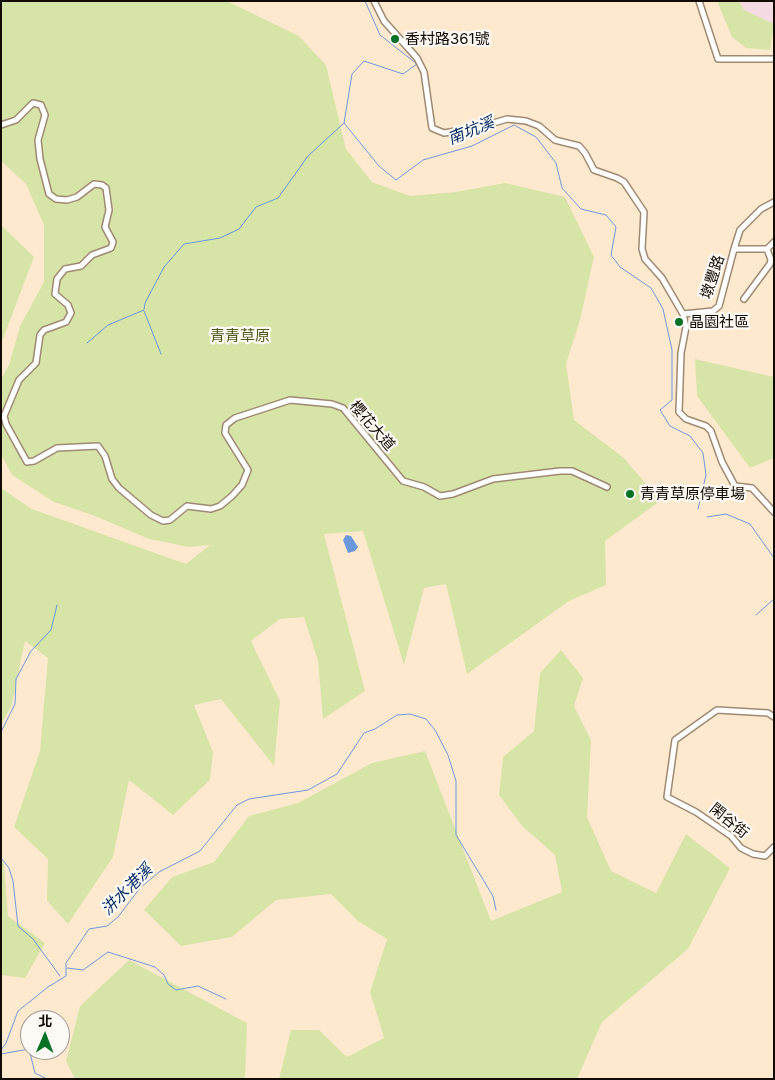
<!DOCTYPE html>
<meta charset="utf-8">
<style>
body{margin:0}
#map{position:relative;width:775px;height:1080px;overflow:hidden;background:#fee9cf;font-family:Inter,"Noto Sans TC",sans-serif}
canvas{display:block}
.frame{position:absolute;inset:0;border:2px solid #120b04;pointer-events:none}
.north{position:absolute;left:20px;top:1010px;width:50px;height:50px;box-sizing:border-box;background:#fdf9f4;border:1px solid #9f9a94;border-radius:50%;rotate:1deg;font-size:14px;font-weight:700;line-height:20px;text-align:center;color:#120b04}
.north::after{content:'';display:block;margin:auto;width:18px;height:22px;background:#007226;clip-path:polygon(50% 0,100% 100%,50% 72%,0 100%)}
</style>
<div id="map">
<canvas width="775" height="1080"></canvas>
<div class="frame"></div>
<div class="north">北</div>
</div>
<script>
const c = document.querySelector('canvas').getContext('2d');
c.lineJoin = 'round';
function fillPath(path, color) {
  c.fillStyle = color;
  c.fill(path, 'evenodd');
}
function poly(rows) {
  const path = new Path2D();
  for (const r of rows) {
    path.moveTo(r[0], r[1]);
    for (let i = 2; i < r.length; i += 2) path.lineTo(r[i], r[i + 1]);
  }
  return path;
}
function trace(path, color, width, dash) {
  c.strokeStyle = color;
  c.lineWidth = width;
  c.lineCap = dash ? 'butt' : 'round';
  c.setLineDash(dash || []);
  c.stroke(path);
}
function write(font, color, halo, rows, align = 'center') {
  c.font = font + ' Inter,"Noto Sans TC",sans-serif';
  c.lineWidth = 4.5;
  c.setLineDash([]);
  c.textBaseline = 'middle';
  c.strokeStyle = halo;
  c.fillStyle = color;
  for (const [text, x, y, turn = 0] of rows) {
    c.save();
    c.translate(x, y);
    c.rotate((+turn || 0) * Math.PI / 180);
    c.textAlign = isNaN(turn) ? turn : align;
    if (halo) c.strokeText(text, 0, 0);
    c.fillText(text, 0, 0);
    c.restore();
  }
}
const education = poly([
 [739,1,774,1,774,24,744,10]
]);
const green = poly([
 [1,1,227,1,299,36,326,65,346,149,372,182,410,196,456,192,505,183,565,197,594,257,580,320,566,364,574,420,624,458,660,501,605,541,606,585,569,601,467,674,446,584,424,588,404,665,363,531,324,534,365,691,323,719,318,661,304,617,280,619,251,641,280,701,274,766,221,699,194,705,213,752,210,780,173,815,129,780,113,857,68,924,47,901,48,859,14,827,40,751,48,658,25,641,11,707,1,724,1,488,32,509,186,564,210,545,189,547,149,539,95,516,54,502,12,475,1,454,1,379,9,365,20,326,44,282,44,225,26,184,1,161],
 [717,1,739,1,744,10,774,24,770,50,746,48,732,37],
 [1,225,34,257,1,344],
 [695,359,774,377,774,458,750,468,697,396],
 [561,650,583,678,574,706,591,740,587,817,611,871,656,893,686,834,730,868,688,949,602,1022,577,1079,279,1079,291,1030,319,1030,347,1057,384,1038,370,992,387,939,358,921,331,894,276,900,232,937,181,946,144,910,172,877,214,862,249,816,298,803,372,763,425,751,491,921,562,892,555,855,522,826,499,795,503,757,534,731,540,673],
 [1,859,4,865,8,916,45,943,25,978,1,975],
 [129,960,247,1023,245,1079,75,1079,66,1061,80,1006]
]);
const water = poly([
 [346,535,351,536,358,547,355,551,348,553,343,540]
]);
const stream = poly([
 [365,1,380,35,417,64,403,74,364,61,352,74,344,123,379,166,396,180,423,160,472,146,514,125,536,137,556,163,562,188,581,209,606,215,616,227,611,255,620,267,651,288,663,309,672,350,672,400,660,410,670,426,690,436,703,453,706,475,698,509],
 [144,311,161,354],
 [87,343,108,325,144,310,145,303,164,267,184,244,220,238,239,229,256,207,278,198,308,156,344,123],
 [707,517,726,514,750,524,774,558],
 [756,615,774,599],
 [1,732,15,704,16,679,31,651,51,630,57,605],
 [1,858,9,868,13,881,18,926,33,939,60,976],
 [67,968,83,970,108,952,155,967,164,975,168,984,176,990,198,986,226,999],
 [1,1050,6,1043,18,1011,48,987,66,976,66,963,89,929,107,926,118,917,140,888,159,872,200,851,237,805,249,799,308,790,337,774,364,733,375,729,397,715,410,714,426,719,435,730,448,755,456,781,456,835,493,896,496,910],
 [1,1054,29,1049,35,1073,47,1079]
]);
const minor = poly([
 [374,1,384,21,417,58,424,72,432,128,444,133,480,127,507,119,526,121,539,126,555,140,579,146,585,153,594,170,617,178,624,182,644,212,642,249,645,259,662,278,683,314,686,327,681,353,679,412,686,419,706,426,711,431,722,462,735,486,752,488,774,512],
 [699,1,718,59,774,59],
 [1,125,16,120,33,103,41,105,45,115,38,140,40,159,49,194,56,199,67,200,77,197,94,184,102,185,106,188,109,210,105,227,113,242,111,248,92,255,81,266,65,269,57,279,55,294,68,305,71,313,66,322,44,330,40,335,36,363,19,380,4,416,6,424,27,462,34,461,57,448,98,446,105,456,112,479,119,488,151,515,163,521,170,520,187,506,211,509,220,506,232,496,242,485,248,470,225,433,226,425,235,418,290,400,332,404,343,408,403,481,424,487,440,496,453,494,493,479,560,471,572,471,607,487],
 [734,249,740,230,761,209,774,202],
 [744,299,770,264,771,260,767,249],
 [683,314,713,311,719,306,734,249,767,249,774,242],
 [774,717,768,713,717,710,675,740,667,797,696,812,731,836,741,848,753,854,765,856,774,847]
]);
const markers = [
 [395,39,5,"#007226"],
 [679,322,5,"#007226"],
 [630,494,5,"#007226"]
];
const poiNames = [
 ["香村路361號",405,39],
 ["晶園社區",689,322],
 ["青青草原停車場",640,494]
];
const streetNames = [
 ["墩豐路",713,277,-72],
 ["櫻花大道",372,426,49],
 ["閑谷街",729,821,39]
];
const parkNames = [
 ["青青草原",240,336]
];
const waterNames = [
 ["南坑溪",471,131,-22],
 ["汫水港溪",127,890,-45]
];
fillPath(education, '#f4dbe3');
fillPath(green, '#d6e4a7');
fillPath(water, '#6a98db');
trace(stream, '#6a98db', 1);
trace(minor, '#9e8a72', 8);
trace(minor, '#fff', 5);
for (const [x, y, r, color] of markers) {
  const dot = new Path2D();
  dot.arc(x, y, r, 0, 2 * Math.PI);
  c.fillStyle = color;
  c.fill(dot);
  trace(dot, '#fdf9f4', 2);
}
write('15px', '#120b04', '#fdf9f4', poiNames, 'left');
write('15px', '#120b04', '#fdf9f4', streetNames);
write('15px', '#515b1e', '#fdf9f4', parkNames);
write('italic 16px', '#002c67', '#fdf9f4', waterNames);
</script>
